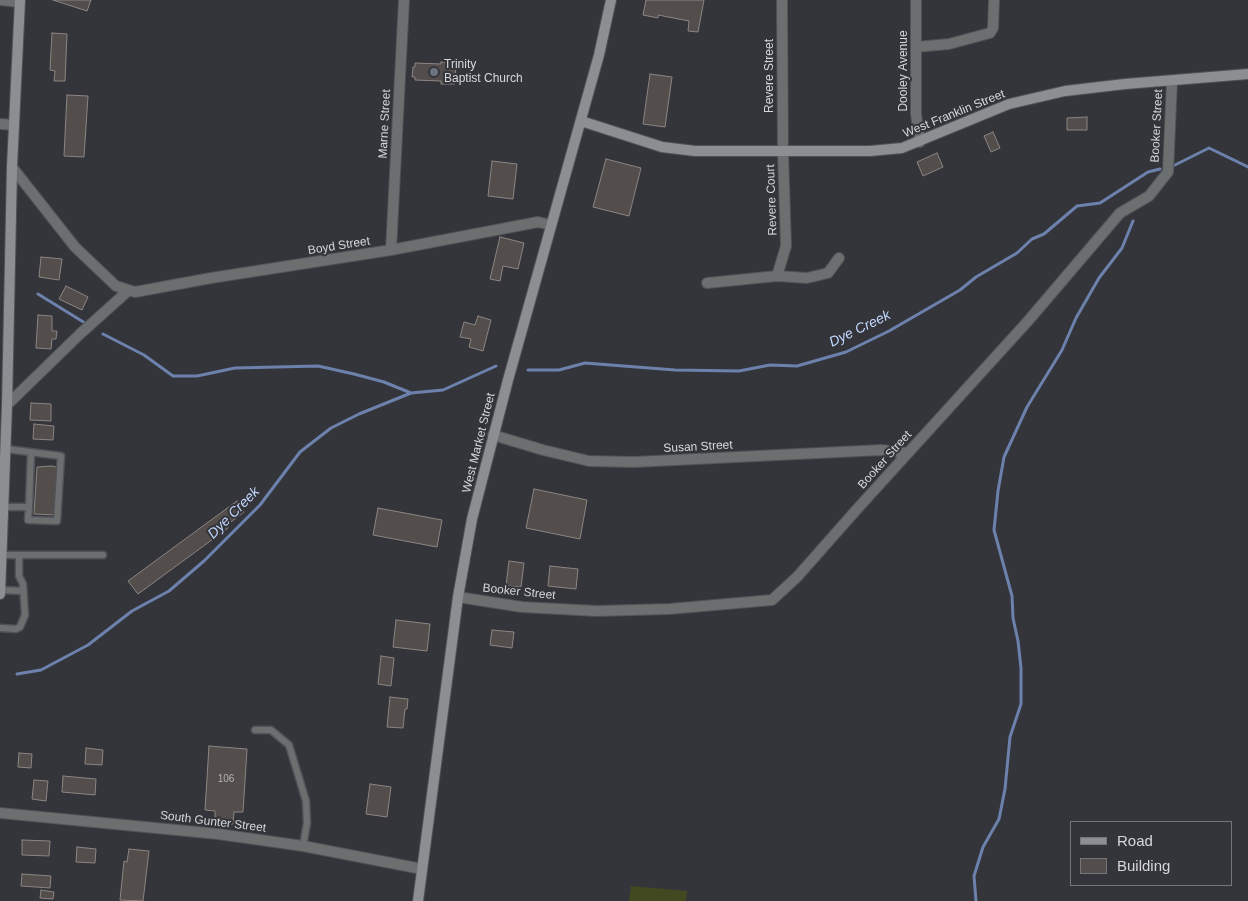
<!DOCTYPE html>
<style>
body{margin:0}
#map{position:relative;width:1248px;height:901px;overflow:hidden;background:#34353a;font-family:Arial,sans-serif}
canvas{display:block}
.legend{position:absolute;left:1070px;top:821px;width:162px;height:65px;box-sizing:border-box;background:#34353a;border:1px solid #75767a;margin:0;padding:6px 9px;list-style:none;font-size:15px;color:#d6d7da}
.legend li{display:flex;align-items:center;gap:10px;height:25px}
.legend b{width:25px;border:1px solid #75767a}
</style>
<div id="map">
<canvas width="1248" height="901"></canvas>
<ul class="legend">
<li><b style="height:6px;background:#8b8f91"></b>Road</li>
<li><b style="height:14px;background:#534d4b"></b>Building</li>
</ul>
</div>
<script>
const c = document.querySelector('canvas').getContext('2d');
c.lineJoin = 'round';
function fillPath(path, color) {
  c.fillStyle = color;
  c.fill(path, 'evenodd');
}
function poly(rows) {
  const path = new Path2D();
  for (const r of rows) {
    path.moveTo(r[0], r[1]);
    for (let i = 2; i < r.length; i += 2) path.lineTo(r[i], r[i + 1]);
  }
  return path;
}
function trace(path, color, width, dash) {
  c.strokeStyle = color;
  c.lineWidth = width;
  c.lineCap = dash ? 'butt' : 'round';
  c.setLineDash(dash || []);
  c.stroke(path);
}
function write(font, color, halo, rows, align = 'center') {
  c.font = font + ' Arial,sans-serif';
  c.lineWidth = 4;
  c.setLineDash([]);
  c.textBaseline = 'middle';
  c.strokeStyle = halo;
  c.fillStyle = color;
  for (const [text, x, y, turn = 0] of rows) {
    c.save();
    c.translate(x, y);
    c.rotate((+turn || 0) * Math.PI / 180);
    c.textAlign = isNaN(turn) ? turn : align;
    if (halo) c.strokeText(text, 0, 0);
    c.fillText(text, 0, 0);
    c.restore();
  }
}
const green = poly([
 [631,886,687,891,686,901,629,901]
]);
const stream = poly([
 [1173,166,1209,148,1248,167],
 [38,294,85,323],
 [103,334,144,355,173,376,197,376,235,368,318,366,354,374,384,382,411,393],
 [528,370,559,370,585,363,675,370,739,371,770,365,797,366,846,352,889,331,960,290,976,277,1017,253,1032,239,1044,234,1077,206,1100,203,1148,172,1160,169],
 [17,674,41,670,88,645,132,611,169,591,204,561,260,505,300,452,331,428,359,414,411,393,443,390,496,366],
 [976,901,974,876,983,847,999,819,1005,789,1010,737,1021,704,1021,668,1018,641,1013,618,1012,596,994,530,998,491,1004,457,1027,407,1062,350,1076,318,1099,278,1122,248,1133,221]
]);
const building = poly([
 [53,0,91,0,87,11,53,0],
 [646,0,704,0,698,32,688,31,689,21,658,15,658,18,643,15,646,0],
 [52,33,67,34,65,81,54,81,55,71,50,70,52,33],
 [441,62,456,63,455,84,441,84,441,81,415,80,415,77,412,77,413,67,415,67,415,63,441,64,441,62],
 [650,74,672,77,665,127,643,124,650,74],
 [67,95,88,96,84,157,64,156,67,95],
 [1087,117,1087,130,1067,130,1067,118,1087,117],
 [993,132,1000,148,991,152,984,136,993,132],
 [937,153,943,167,923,176,917,162,937,153],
 [606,159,641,168,629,216,593,207,606,159],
 [492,161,517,164,513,199,488,196,492,161],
 [500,237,524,243,518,269,503,266,500,281,490,279,500,237],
 [41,257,62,259,59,280,39,277,41,257],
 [66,286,88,297,82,310,59,299,66,286],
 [38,315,52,316,52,331,57,331,56,339,52,339,51,349,36,348,38,315],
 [478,316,491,320,483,351,469,347,471,339,460,337,464,322,475,325,478,316],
 [31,403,51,404,51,421,30,420,31,403],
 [34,424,54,426,53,440,33,439,34,424],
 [51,466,57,467,54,515,34,514,37,467,51,466],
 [534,489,587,500,580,539,526,528,534,489],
 [237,501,244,512,227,525,228,528,138,594,128,581,237,501],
 [378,508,442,520,437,547,373,535,378,508],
 [509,561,524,563,521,587,506,586,509,561],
 [550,566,578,569,576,589,548,586,550,566],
 [396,620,430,624,427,651,393,647,396,620],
 [492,630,514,632,512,648,490,645,492,630],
 [381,656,394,658,391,686,378,684,381,656],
 [390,697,408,699,407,709,405,709,403,728,387,727,390,697],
 [209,746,247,749,243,812,234,812,233,824,215,823,215,811,205,810,209,746],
 [86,748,103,750,102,765,85,764,86,748],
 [19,753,32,754,31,768,18,767,19,753],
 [63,776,96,779,95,795,62,792,63,776],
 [34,780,48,781,46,801,32,799,34,780],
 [370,784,391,787,387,817,366,814,370,784],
 [22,840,50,841,49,856,22,855,22,840],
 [77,847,96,849,95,863,76,862,77,847],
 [129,849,149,851,143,901,120,900,124,861,127,862,129,849],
 [22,874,51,876,50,888,21,886,22,874],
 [41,890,54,892,53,899,40,898,41,890]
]);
const lane = poly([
 [4,507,29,507,28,520,57,521,61,456,6,449],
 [29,507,31,453],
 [2,555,103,555],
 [0,590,23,591],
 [0,628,16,629,20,627,25,615,23,584,19,576,19,555],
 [255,730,271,730,289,745,306,801,307,823,303,846]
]);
const street = poly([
 [0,0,19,2],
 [916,0,916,114,920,142],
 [916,47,949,44,990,33,993,28,994,0],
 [0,124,14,125],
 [12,167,75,247,116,286,135,292,211,278,391,250,538,222,551,225],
 [391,250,404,0],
 [777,276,786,246,783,153,782,0],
 [707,283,777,276,807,278,828,273,839,258],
 [7,405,80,334,129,290],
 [493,435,543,450,589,461,634,462,881,450,908,453],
 [458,597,522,607,597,611,669,609,772,600,797,577,858,508,1028,321,1120,213,1149,196,1168,172,1172,81],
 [0,813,218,834,303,846,422,869]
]);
const secondary = poly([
 [581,121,662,147,695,151,870,151,902,148,1009,104,1065,91,1125,84,1248,74],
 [0,594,7,405,12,167,20,0],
 [418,901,458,597,472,519,508,380,599,55,611,0]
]);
const markers = [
 [434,72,5,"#6b7280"]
];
const numberNames = [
 ["106",226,779]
];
const poiNames = [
 ["Trinity",444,65],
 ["Baptist Church",444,79]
];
const streetNames = [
 ["Dooley Avenue",904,71,-90],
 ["Revere Street",770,76,-90],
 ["West Franklin Street",954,114,-22],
 ["Marne Street",385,124,-87],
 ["Booker Street",1157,126,-87],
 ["Revere Court",772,200,-92],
 ["Boyd Street",339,246,-9],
 ["West Market Street",479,443,-76],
 ["Susan Street",698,447,-3],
 ["Booker Street",885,460,-48],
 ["Booker Street",519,592,6],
 ["South Gunter Street",213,822,7]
];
const waterNames = [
 ["Dye Creek",860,329,-26],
 ["Dye Creek",234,513,-45]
];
fillPath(green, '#424921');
trace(stream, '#6c81ac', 3);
fillPath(building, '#534d4b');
trace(building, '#8c8583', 1);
trace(lane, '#515257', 9);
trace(street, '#515257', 12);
trace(secondary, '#515257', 12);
trace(lane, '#6c6f70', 6);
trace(street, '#6c6f70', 10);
trace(secondary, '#8b8f91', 10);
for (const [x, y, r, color] of markers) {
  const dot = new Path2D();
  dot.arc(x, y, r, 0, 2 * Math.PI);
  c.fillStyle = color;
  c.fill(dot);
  trace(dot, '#34353a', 2);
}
write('10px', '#b5b4b6', null, numberNames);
write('12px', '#d6d7da', '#34353a', poiNames, 'left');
write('12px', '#d6d7da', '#34353a', streetNames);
write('italic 14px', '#c3d7ff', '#34353a', waterNames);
</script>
